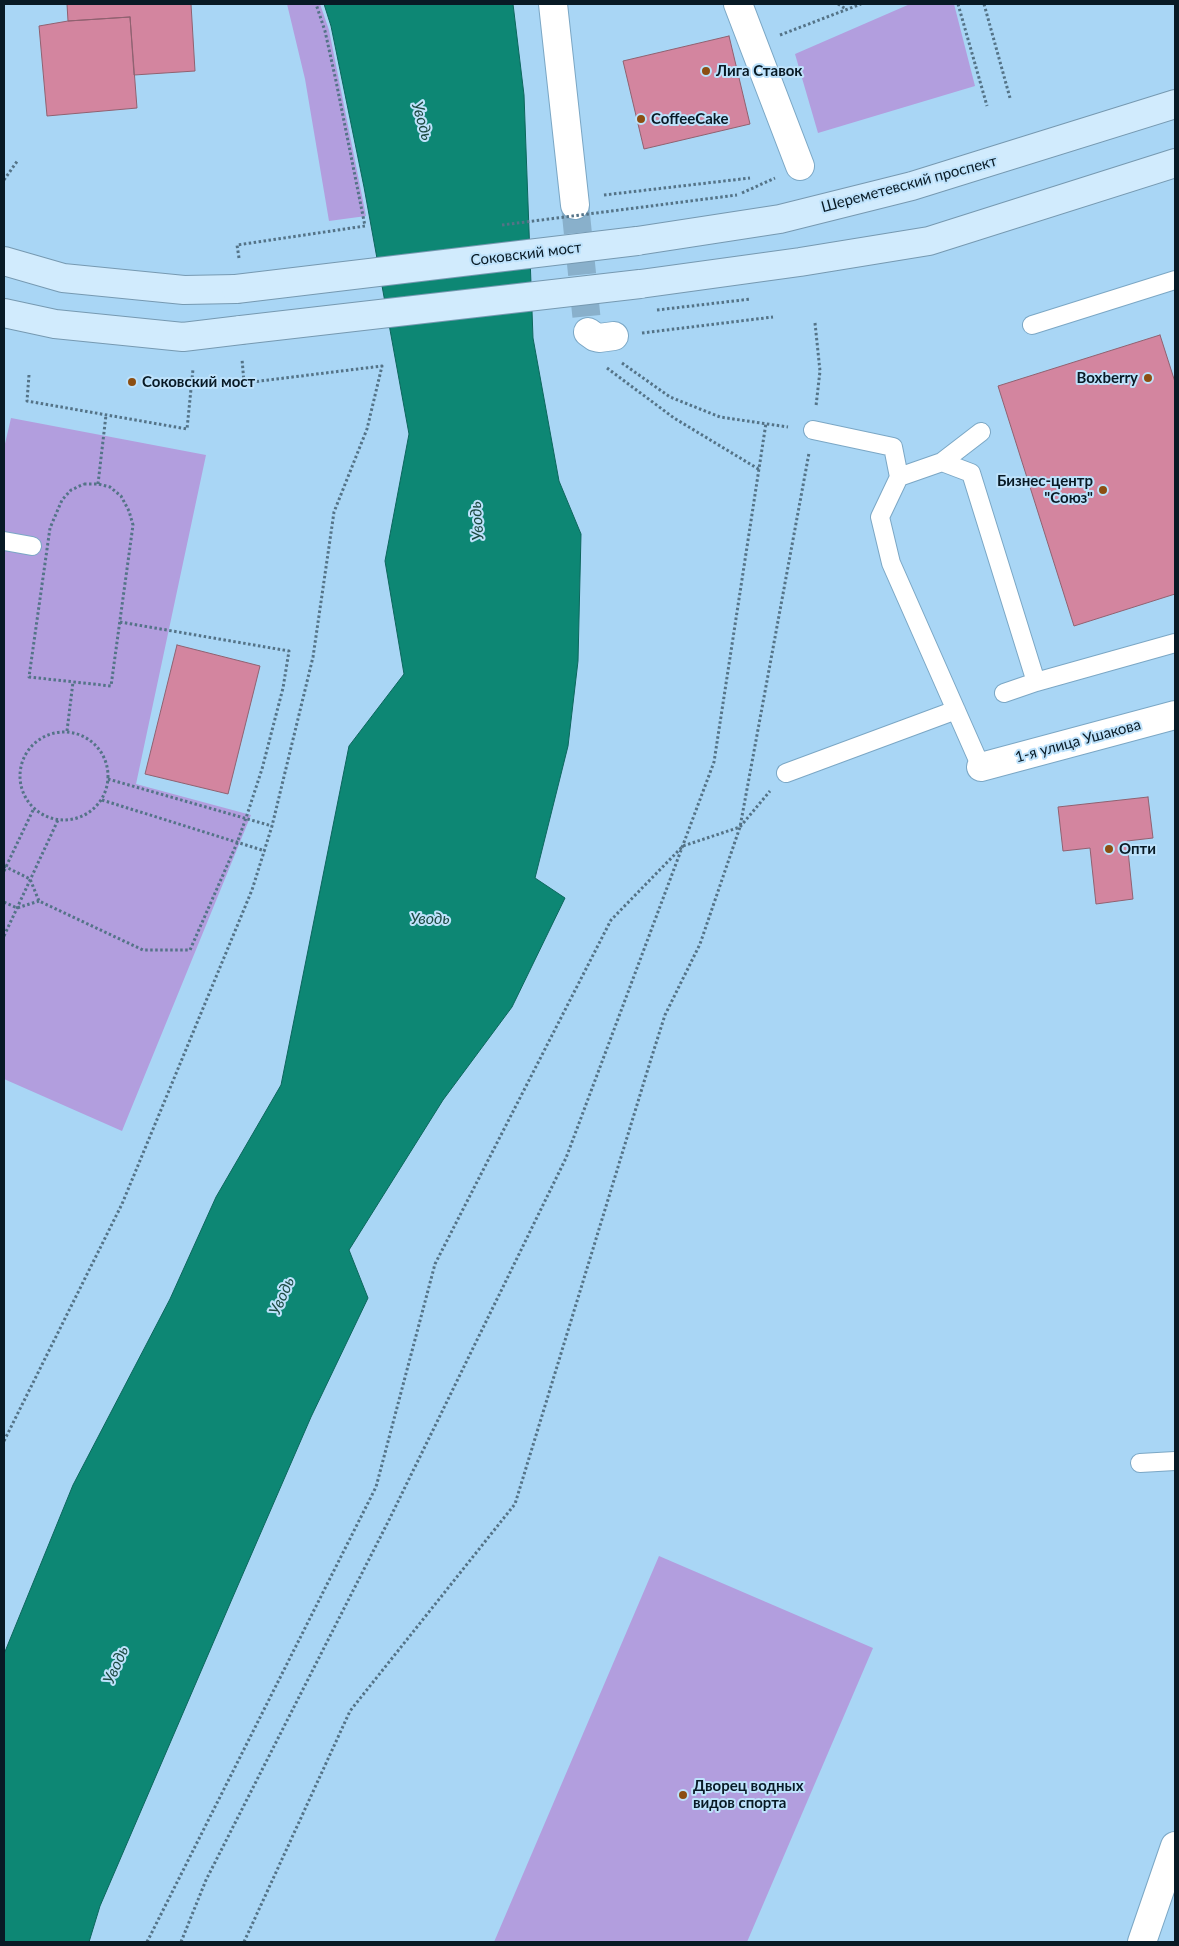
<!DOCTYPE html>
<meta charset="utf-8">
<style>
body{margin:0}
#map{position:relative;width:1179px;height:1946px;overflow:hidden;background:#a9d6f5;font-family:Lato,sans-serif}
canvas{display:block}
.frame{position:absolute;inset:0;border:5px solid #081a25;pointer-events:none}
</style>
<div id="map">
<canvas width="1179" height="1946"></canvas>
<div class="frame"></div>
</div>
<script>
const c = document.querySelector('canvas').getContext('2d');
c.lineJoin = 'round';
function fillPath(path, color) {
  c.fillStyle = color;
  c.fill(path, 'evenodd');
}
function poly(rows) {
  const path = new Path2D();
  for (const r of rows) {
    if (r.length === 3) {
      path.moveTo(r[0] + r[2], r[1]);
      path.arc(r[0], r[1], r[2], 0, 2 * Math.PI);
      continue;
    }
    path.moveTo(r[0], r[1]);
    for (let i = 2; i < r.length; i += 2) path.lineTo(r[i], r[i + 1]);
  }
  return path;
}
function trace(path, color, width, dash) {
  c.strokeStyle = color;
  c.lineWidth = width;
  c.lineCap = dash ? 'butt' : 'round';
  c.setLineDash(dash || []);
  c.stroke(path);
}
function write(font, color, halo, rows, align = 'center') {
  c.font = font + ' Lato,sans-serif';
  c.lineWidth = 4;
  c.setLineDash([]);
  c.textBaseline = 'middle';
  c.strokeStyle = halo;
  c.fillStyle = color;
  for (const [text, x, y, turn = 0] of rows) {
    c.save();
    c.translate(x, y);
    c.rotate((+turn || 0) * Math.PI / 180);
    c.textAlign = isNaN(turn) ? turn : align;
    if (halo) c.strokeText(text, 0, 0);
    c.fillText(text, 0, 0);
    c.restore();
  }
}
const green = poly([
 [287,4,320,4,329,30,366,216,329,221,305,79],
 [910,4,954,4,975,86,818,133,795,54],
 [11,418,206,455,136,784,251,815,122,1131,4,1079,4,448],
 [659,1556,873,1648,747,1942,494,1942]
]);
const water = poly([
 [324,4,513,4,524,95,533,338,559,481,581,534,578,661,568,746,535,878,565,898,512,1007,443,1100,349,1250,368,1298,311,1417,232,1599,100,1906,89,1942,4,1942,4,1654,73,1485,170,1299,216,1197,281,1085,349,746,404,674,385,561,409,434,364,187,331,26,324,4]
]);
const building = poly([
 [67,4,191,4,195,71,134,75,130,17,68,21,67,4],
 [130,17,137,108,47,116,39,26,68,21,130,17],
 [729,36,750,124,644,149,623,61,729,36],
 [1160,335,1175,382,1175,594,1074,626,998,386,1160,335],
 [177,645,260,666,228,794,145,774,177,645],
 [1148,797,1153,838,1127,841,1133,899,1096,904,1090,848,1063,851,1058,807,1148,797]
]);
const streetTunnel = poly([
 [575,205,588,332]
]);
const path = poly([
 [838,4,846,9],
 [958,4,987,106],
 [984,4,1010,98],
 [780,35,861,4],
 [4,180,18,160],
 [742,193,775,178],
 [604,195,750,178],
 [239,258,237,245,365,226,336,81,325,31,316,4],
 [815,323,820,371,816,406],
 [642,333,773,317],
 [622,363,670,397,720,417,788,427],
 [607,368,674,418,760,470],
 [29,375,27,401,187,429,193,369],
 [84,484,98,484,110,487,121,496,129,511,133,525,111,686,29,677,50,528,62,500,71,490,84,484],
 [98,484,106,415],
 [67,731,73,682],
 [64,776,44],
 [108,779,272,826],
 [102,800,265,851],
 [4,866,30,879,39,901,143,950,190,950,237,843,246,818,262,769,283,688,289,651,120,622],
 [4,871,34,808],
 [4,902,17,908,39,901],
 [4,936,58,820],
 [4,1441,122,1204,252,890,272,826,313,657,334,512,367,429,382,366,244,383,242,359],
 [147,1942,376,1487,435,1264,611,920,683,846,740,827,770,791],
 [181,1942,206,1880,389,1520,566,1158,714,762,766,423],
 [244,1942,350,1711,515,1504,651,1059,665,1015,700,944,740,827,809,453]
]);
const lane = poly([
 [1032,325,1175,280],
 [813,430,893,447,899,477],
 [942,462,981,432],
 [4,541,32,546],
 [1036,682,1175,643],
 [981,767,891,563,880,517,899,477,942,462,971,473,1036,682,1004,693],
 [786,773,956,710],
 [1140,1463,1175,1461]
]);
const street = poly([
 [553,4,575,205],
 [738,4,800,166],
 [588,332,595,337,599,338,614,336],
 [981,767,1175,715],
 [1142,1942,1175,1846]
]);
const primary = poly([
 [637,241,780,219,912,186,1175,104],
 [4,261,63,278,184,290,236,289],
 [640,284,800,262,929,241,1175,163],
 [4,313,55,324,183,337,241,330]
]);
const pathBridge = poly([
 [502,225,737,195],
 [657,310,751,299]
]);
const primaryBridge = poly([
 [236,289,637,241],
 [241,330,640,284]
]);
const markers = [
 [706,71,5,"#8c4e12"],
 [641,119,5,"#8c4e12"],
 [1148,378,5,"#8c4e12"],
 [132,382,5,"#8c4e12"],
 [1103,490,5,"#8c4e12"],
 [1109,849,5,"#8c4e12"],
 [683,1795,5,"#8c4e12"]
];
const poiNames = [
 ["Лига Ставок",716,71],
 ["CoffeeCake",651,119],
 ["Boxberry",1138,378,"right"],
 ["Соковский мост",142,382],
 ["Бизнес-центр",1093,481,"right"],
 ["\"Союз\"",1093,498,"right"],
 ["Опти",1119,849],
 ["Дворец водных",693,1786],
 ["видов спорта",693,1803]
];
const streetNames = [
 ["Шереметевский проспект",909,184,-15],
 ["Соковский мост",526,254,-7],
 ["1-я улица Ушакова",1078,741,-15]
];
const waterNames = [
 ["Уводь",422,121,74],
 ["Уводь",477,521,-94],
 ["Уводь",430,919],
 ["Уводь",282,1296,-66],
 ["Уводь",116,1665,-66]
];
fillPath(green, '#b29ede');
fillPath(water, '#0d8774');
trace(water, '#0c665c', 1);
fillPath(building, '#d3859f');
trace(building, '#906170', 1);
trace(streetTunnel, '#89b0cb', 28, [28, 14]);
trace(lane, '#7ba7c5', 20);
trace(street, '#7ba7c5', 30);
trace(primary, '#7699b1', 30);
trace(path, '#547387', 3, [2.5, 2.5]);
trace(lane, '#fff', 18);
trace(street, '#fff', 28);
trace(primary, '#d1ebfd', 28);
trace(primaryBridge, '#7699b1', 30, []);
trace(pathBridge, '#547387', 3, [2.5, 2.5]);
trace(primaryBridge, '#d1ebfd', 28);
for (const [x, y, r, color] of markers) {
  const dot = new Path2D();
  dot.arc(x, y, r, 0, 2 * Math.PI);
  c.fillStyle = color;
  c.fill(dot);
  trace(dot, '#bee2fb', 2);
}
write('bold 15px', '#081a25', '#bee2fb', poiNames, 'left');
write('15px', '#081a25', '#bee2fb', streetNames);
write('italic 16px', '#1d4a41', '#bee2fb', waterNames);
</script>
